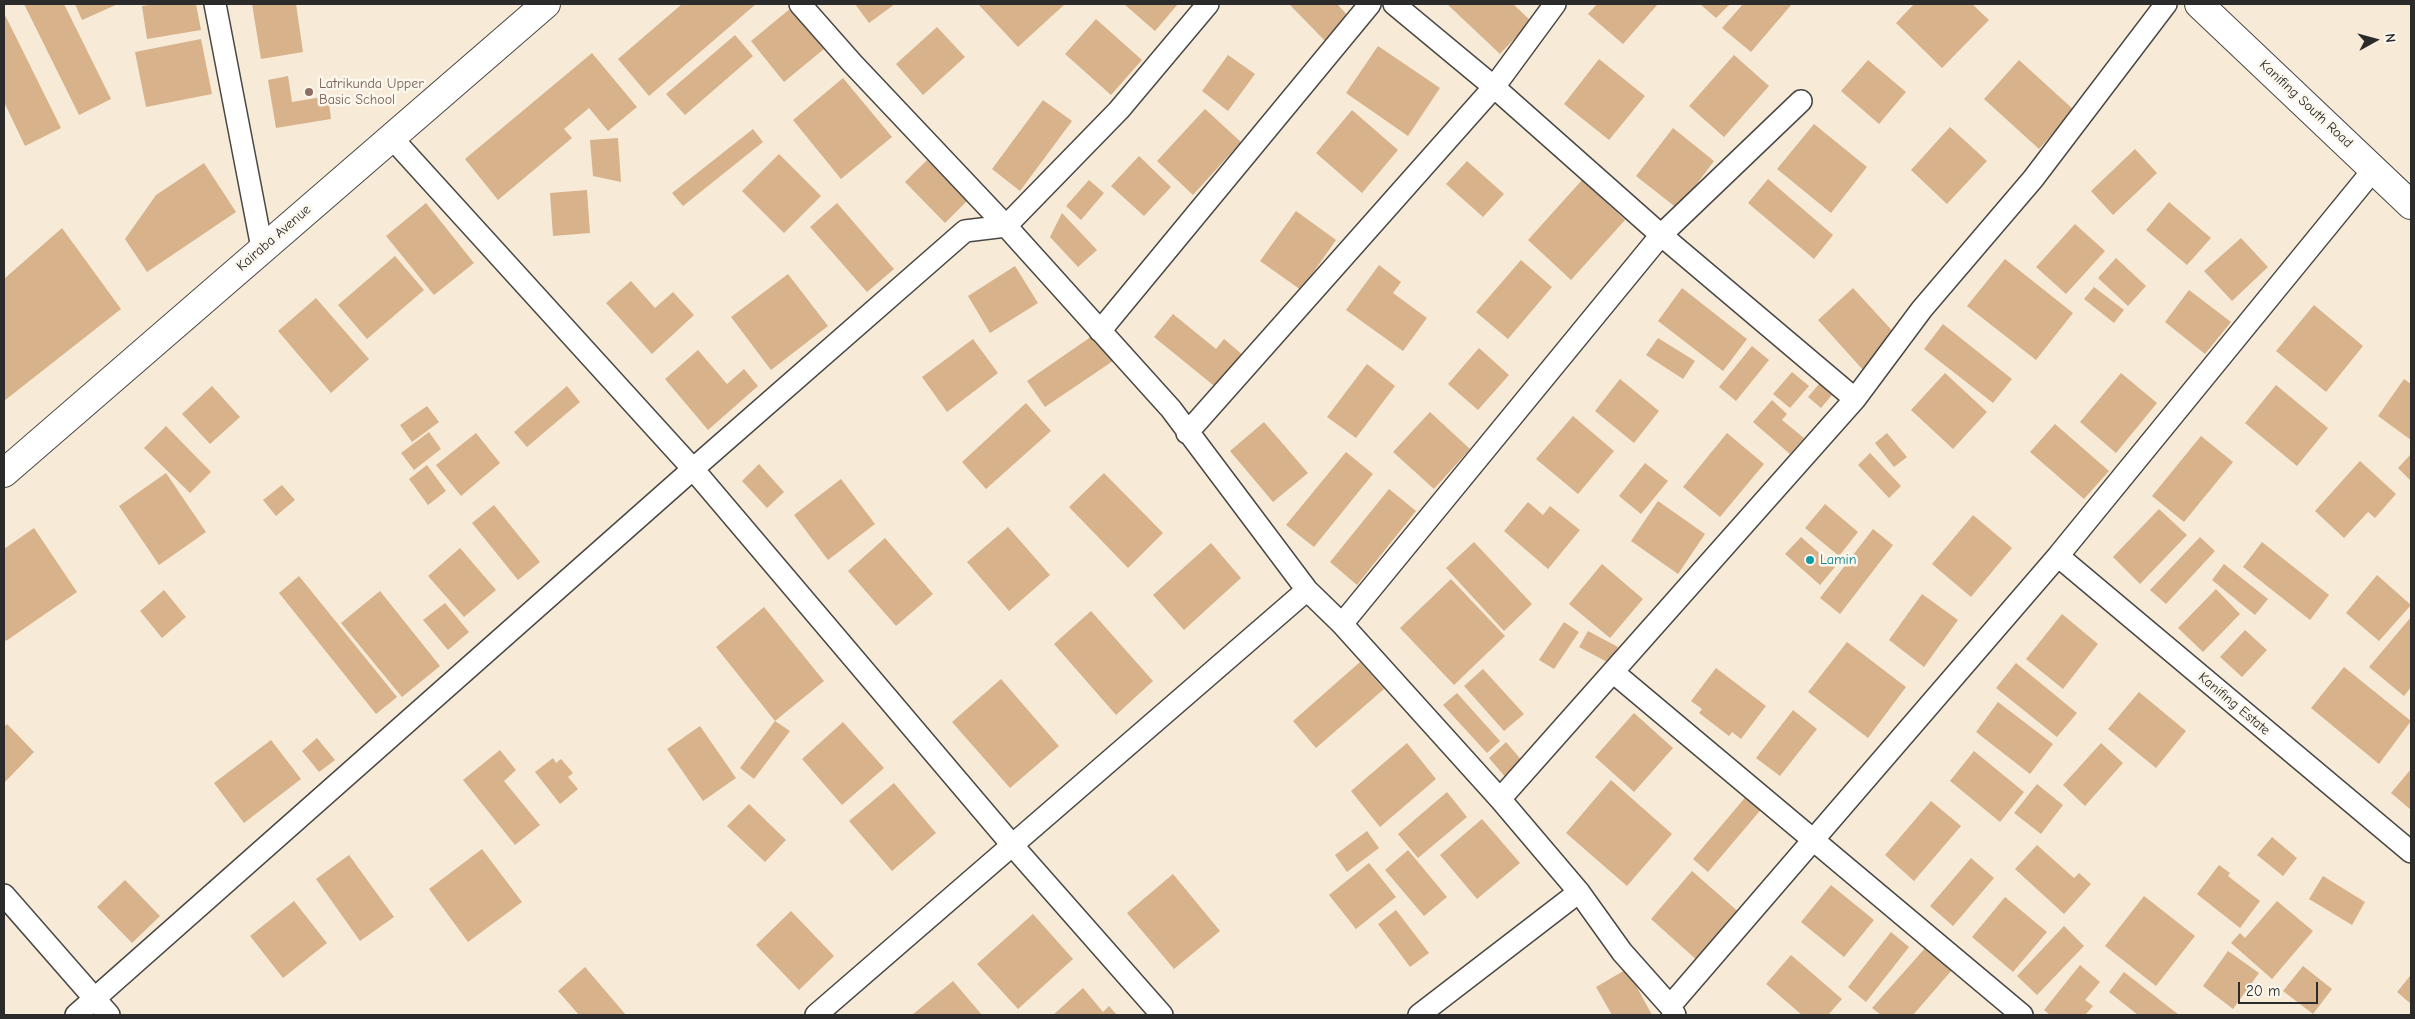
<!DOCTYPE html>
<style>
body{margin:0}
#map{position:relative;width:2415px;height:1019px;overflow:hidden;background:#f7ebd7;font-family:"Comic Neue",sans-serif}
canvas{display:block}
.frame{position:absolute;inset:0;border:5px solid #2b2b2b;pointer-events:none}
.north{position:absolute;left:2350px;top:15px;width:50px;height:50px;-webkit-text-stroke:4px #fbf7ec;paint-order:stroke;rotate:83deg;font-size:14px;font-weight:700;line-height:20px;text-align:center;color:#2b2b2b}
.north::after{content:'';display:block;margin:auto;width:18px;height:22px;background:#2b2b2b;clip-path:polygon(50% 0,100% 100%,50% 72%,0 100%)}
.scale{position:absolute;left:2238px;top:982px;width:80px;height:22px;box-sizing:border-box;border:2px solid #2b2b2b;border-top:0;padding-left:6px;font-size:15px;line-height:18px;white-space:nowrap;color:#2b2b2b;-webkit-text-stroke:4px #fbf7ec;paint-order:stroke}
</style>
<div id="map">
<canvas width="2415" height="1019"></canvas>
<div class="frame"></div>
<div class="north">N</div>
<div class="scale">20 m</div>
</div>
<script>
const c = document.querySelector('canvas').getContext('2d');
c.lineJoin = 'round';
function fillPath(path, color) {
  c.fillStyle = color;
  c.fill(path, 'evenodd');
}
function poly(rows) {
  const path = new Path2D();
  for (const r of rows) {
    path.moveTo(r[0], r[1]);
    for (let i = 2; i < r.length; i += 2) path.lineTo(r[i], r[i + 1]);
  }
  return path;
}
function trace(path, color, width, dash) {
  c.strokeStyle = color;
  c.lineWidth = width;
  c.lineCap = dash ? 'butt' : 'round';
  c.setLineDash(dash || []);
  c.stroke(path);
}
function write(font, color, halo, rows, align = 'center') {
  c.font = font + ' "Comic Neue",sans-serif';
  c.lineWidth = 5;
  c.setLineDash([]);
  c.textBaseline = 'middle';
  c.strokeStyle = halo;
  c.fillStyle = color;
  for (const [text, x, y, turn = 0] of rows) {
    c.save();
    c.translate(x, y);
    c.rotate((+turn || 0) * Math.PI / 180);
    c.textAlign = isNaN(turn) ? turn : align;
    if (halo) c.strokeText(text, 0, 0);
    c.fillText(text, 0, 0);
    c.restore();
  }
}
const building = poly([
 [24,4,64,4,111,99,79,115],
 [75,4,118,4,82,20],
 [156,4,196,4,201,30,147,39,142,6],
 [252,4,296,4,303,52,261,59],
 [682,4,756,4,649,96,618,59],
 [855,4,895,4,869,23],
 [978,4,1065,4,1018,47],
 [1124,4,1178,4,1155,31],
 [1289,4,1337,4,1352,20,1328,44],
 [1447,4,1513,4,1531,21,1500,54],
 [1597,4,1658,4,1623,44,1588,14],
 [1700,4,1730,4,1716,18],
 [1743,4,1792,4,1751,52,1722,28],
 [1914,4,1972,4,1989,20,1942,68,1896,23],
 [791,8,824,49,784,82,751,41],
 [4,13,61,128,25,146,4,102],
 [1096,19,1142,60,1111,95,1065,54],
 [937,27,965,57,923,95,896,64],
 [735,35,753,56,685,115,666,94],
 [201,39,212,94,146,107,135,52],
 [1378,46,1440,88,1408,136,1346,93],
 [592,53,637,107,608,131,589,108,564,129,572,138,498,200,465,159],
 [1228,55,1255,74,1228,111,1202,91],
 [1734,55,1769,86,1724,137,1689,106],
 [1599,59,1645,96,1609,140,1564,104],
 [1868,60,1906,92,1879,124,1841,91],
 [2019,60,2074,110,2039,149,1984,99],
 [288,76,292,102,328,96,331,119,276,128,268,80],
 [843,78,892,137,841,179,793,120],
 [1043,100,1072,121,1020,191,992,169],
 [1205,109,1241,142,1193,195,1157,161],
 [1352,110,1398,150,1362,193,1316,153],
 [1814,124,1867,167,1831,213,1777,169],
 [1950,127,1987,161,1947,204,1911,170],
 [1673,128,1714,161,1678,209,1636,176],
 [753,129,763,142,683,206,672,193],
 [618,138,621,182,593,176,590,140],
 [2135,149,2157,173,2113,215,2091,191],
 [779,154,821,196,784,233,742,191],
 [1139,156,1171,187,1144,216,1111,186],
 [927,160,968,200,945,223,905,182],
 [1467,161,1504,194,1483,217,1446,184],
 [204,163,236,212,147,272,125,239,156,195],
 [1768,179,1833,235,1814,259,1748,203],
 [1089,180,1104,193,1081,220,1066,206],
 [1582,180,1625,220,1571,280,1528,240],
 [587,190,590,233,553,236,550,193],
 [2169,202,2211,238,2187,265,2146,230],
 [426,203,474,263,434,295,386,236],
 [837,203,894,269,867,292,810,227],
 [1296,211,1336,240,1301,290,1260,261],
 [1062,213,1097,250,1078,267,1050,237],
 [2075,224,2105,251,2066,294,2036,267],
 [62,228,121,309,4,401,4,279],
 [2241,238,2268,267,2232,301,2204,271],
 [395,256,424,290,367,339,338,305],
 [2116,258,2146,286,2128,306,2098,278],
 [2005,259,2073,313,2036,360,1967,306],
 [1521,260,1552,287,1508,339,1476,312],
 [1379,265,1401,282,1393,293,1427,318,1403,351,1346,310],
 [1015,266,1038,303,990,333,968,296],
 [788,274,828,326,771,370,731,317],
 [631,281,655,308,673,292,694,315,652,354,606,303],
 [2094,287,2124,310,2114,323,2084,299],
 [1682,288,1747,339,1723,371,1658,321],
 [1853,288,1898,337,1863,370,1818,320],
 [2189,290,2231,322,2205,354,2165,322],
 [316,298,369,359,331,393,278,331],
 [2314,305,2363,346,2326,392,2276,351],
 [1173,314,1216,349,1224,339,1244,356,1218,389,1154,337],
 [1943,324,2012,379,1993,403,1924,349],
 [1095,334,1113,361,1045,407,1027,381],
 [1658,338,1695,361,1683,379,1646,355],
 [973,339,998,373,947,412,922,377],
 [1752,346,1769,360,1736,401,1719,387],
 [1479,348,1509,375,1478,410,1448,384],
 [698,350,727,384,744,369,758,386,708,430,665,379],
 [1367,364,1395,386,1356,438,1327,417],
 [1792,372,1809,386,1790,408,1773,394],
 [1945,373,1987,412,1953,449,1911,410],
 [2121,373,2157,403,2116,453,2080,422],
 [1824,378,1837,389,1821,408,1808,397],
 [1620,379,1659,411,1634,443,1595,411],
 [2404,379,2411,384,2411,440,2378,416],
 [2276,385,2328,428,2297,466,2245,423],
 [212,386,240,417,210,444,182,414],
 [567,386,580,402,527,447,514,432],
 [1772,400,1787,414,1782,420,1804,438,1790,454,1753,422],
 [1026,403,1051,431,986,489,962,462],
 [427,406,439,422,412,442,400,425],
 [1430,412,1470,449,1434,489,1393,452],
 [1573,416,1614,451,1578,494,1536,459],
 [1264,422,1308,473,1273,502,1230,451],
 [2055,424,2109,471,2084,499,2030,452],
 [166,426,211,472,190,493,144,448],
 [429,432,441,449,414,470,401,453],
 [476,433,500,463,461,496,436,465],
 [1727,433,1764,464,1720,517,1683,487],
 [1887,433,1907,457,1894,467,1875,443],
 [2201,436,2233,462,2184,522,2152,496],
 [1346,452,1373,474,1314,547,1286,525],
 [1870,453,1901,486,1889,498,1858,465],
 [2411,454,2411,481,2398,468],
 [2360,461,2396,494,2375,518,2368,512,2344,538,2315,511],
 [1645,463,1668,481,1641,514,1619,496],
 [759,464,784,492,767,508,742,481],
 [427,465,446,491,428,505,409,479],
 [166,473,206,532,159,565,119,506],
 [1104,473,1163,533,1128,568,1069,507],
 [841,479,875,524,828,560,794,515],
 [282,485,295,500,276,516,263,500],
 [1389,489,1416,511,1357,585,1330,562],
 [1658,501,1705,534,1678,574,1631,541],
 [1528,502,1543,515,1550,506,1580,530,1548,569,1504,531],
 [1825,504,1858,532,1839,556,1805,528],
 [494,505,540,562,518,580,472,523],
 [2159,509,2187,535,2140,584,2113,557],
 [1973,515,2012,548,1971,597,1932,564],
 [1008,527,1050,575,1009,611,967,562],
 [34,528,77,592,6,641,4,638,4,549],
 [1873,529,1893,545,1840,614,1820,598],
 [1801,537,1835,567,1820,585,1785,554],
 [2200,537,2215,551,2166,604,2150,590],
 [885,538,933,594,896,626,848,571],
 [1474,542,1532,604,1504,631,1446,568],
 [2262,542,2329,595,2310,620,2243,567],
 [1211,543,1241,578,1184,630,1153,595],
 [460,548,496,590,464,617,428,576],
 [1602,564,1643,599,1610,638,1569,604],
 [2224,564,2268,599,2255,615,2212,580],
 [2377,575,2411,605,2379,641,2346,613],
 [299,576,397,697,376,714,279,593],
 [1451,579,1505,636,1454,685,1400,628],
 [2216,589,2240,614,2203,652,2178,628],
 [164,590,186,617,162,638,140,611],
 [380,591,440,666,402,697,341,623],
 [1922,594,1958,620,1924,667,1889,640],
 [445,603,469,632,448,650,423,620],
 [764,607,824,681,775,721,716,647],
 [1091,611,1153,681,1116,715,1054,644],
 [2062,614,2098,644,2063,689,2026,659],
 [2411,617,2411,687,2404,696,2369,667],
 [1564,622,1579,632,1554,669,1539,660],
 [2245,630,2267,650,2242,677,2220,657],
 [1588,631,1618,647,1609,663,1579,647],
 [1847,642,1906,687,1868,738,1808,692],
 [1360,662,1384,689,1316,748,1293,721],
 [2016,663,2077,713,2057,737,1996,688],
 [2344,667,2411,721,2379,764,2311,708],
 [1716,668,1766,706,1741,739,1732,732,1729,736,1699,713,1702,709,1691,701],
 [1483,669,1524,714,1504,731,1464,686],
 [1001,679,1059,746,1010,788,952,722],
 [2139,692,2186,731,2156,768,2108,729],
 [1457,693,1500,741,1487,753,1443,705],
 [1998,702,2053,744,2030,774,1976,732],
 [1793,710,1817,729,1780,776,1756,758],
 [1634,713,1673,748,1634,792,1595,757],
 [775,721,790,731,754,779,740,768],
 [843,722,884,768,842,805,802,759],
 [7,724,34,752,4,783,4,727],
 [700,726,736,778,703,801,667,749],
 [317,738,335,760,319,772,302,751],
 [271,740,301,779,244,823,214,783],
 [1506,742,1524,763,1507,779,1489,758],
 [1407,743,1436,779,1380,827,1351,791],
 [2101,743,2123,763,2085,806,2063,785],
 [500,750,516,770,504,781,540,825,515,845,463,780],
 [1974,751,2024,792,2000,822,1950,781],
 [553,758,556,763,561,759,573,773,568,777,578,789,560,804,535,772],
 [2411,769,2411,810,2391,793],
 [1611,780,1672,834,1627,886,1566,833],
 [894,783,936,833,892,871,849,821],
 [2037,784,2063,805,2041,834,2014,813],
 [1447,792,1467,817,1418,858,1398,834],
 [1749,793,1764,806,1708,872,1693,859],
 [1931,801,1961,826,1914,881,1885,855],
 [749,804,786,840,765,862,727,826],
 [1482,819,1520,863,1477,899,1440,855],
 [1367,831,1379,848,1347,872,1335,855],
 [2272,837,2297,858,2283,876,2257,855],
 [2037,845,2074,878,2079,873,2091,884,2064,914,2015,869],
 [482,849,522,902,468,942,429,889],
 [1408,850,1447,897,1424,916,1385,870],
 [349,855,394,917,360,941,316,879],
 [1971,858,1994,878,1953,926,1930,906],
 [1369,863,1396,897,1356,929,1329,895],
 [2219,865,2230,873,2228,876,2260,901,2240,928,2197,894],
 [1692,871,1741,914,1699,962,1651,919],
 [1173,874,1220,931,1174,969,1127,913],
 [2323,876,2365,902,2352,925,2309,899],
 [125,880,160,916,132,943,97,907],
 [1831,885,1874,920,1844,957,1801,922],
 [2144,896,2195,936,2156,986,2105,946],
 [2005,897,2047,932,2013,972,1972,937],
 [294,901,327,943,283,978,250,936],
 [2277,901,2313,931,2272,979,2231,943,2240,933,2245,938],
 [1396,910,1429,953,1410,967,1378,924],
 [791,911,834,956,799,990,756,945],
 [1033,914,1073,959,1018,1009,977,964],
 [2064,926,2084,946,2037,995,2017,976],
 [1891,932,1909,947,1866,1002,1848,987],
 [1926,947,1952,970,1913,1015,1881,1015,1872,1008],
 [2228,951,2259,973,2233,1009,2203,986],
 [1791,955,1842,999,1828,1015,1802,1015,1766,984],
 [2080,965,2100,982,2085,1000,2093,1006,2085,1015,2050,1015,2044,1010],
 [2303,966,2332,989,2313,1014,2283,991],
 [585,967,626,1015,579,1015,558,991],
 [1627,969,1652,1015,1612,1015,1596,987],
 [2124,972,2179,1015,2138,1015,2109,992],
 [2410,976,2411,978,2411,1004,2397,992],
 [953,981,982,1015,912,1015],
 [1083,988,1103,1012,1109,1006,1117,1015,1053,1015]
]);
const minor = poly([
 [215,4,262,248],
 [800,4,852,63,1006,226,1171,409,1307,590,1342,624,1500,799,1579,892,1622,952,1670,1006,1675,1015],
 [1394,4,1494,87,1661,235,1855,399],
 [391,137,693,469,1013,846,1162,1015],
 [1100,331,1370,4],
 [1187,433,1494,87,1555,4],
 [2058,556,2411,852],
 [1342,624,1661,235,1801,101],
 [1613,672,2022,1015],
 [1500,799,1855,399,1922,309,2033,179,2166,4],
 [4,895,109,1015],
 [1670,1006,2058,556,2374,169],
 [76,1015,693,469,965,231,1006,226,1119,110,1208,4],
 [816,1015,1307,590],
 [1419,1015,1579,892]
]);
const tertiary = poly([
 [2199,4,2411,205],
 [4,473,546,4]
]);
const markers = [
 [309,92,5,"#8d6e63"],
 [1810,560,5,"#0f9aa8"]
];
const educationNames = [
 ["Latrikunda Upper",319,84],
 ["Basic School",319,100]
];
const streetNames = [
 ["Kanifing South Road",2306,104,43],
 ["Kairaba Avenue",274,238,-41],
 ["Kanifing Estate",2234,704,40]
];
const cultureNames = [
 ["Lamin",1820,560]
];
fillPath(building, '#d7b28b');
trace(minor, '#4a4845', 24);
trace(tertiary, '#4a4845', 30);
trace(minor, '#fff', 21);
trace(tertiary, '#fff', 28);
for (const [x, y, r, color] of markers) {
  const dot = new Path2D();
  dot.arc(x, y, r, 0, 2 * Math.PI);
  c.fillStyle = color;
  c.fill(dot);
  trace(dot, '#fbf7ec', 2);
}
write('14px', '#785e54', '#fbf7ec', educationNames, 'left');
write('14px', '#2b2b2b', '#fbf7ec', streetNames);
write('14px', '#0d838f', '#fbf7ec', cultureNames, 'left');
</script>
